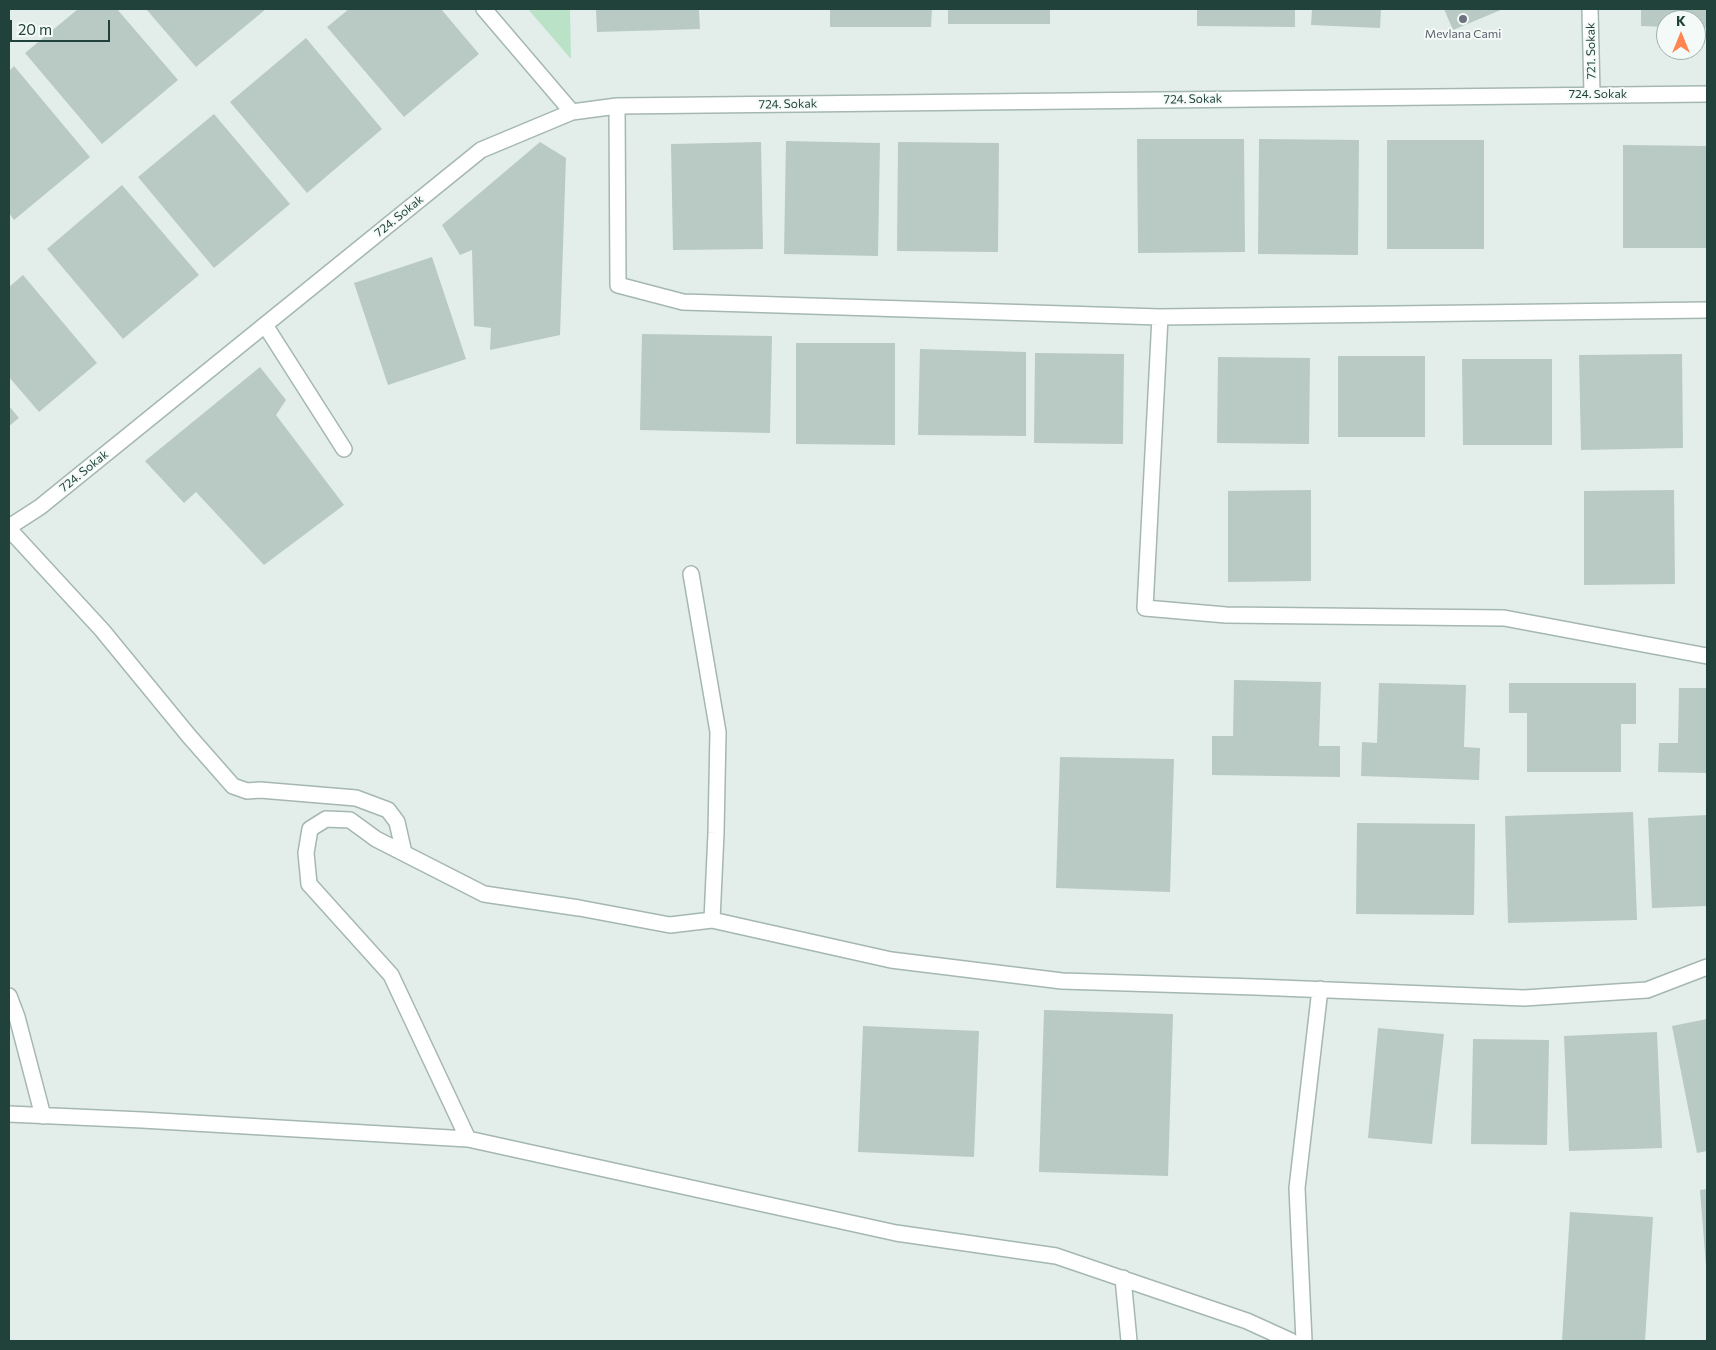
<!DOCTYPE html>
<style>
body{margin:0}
#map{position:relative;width:1716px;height:1350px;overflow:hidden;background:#e3eeea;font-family:Commissioner,sans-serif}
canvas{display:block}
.frame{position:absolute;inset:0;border:10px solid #20423b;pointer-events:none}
.north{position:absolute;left:1656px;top:10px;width:50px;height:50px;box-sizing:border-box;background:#f4faf7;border:1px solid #9fb0ac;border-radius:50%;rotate:0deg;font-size:14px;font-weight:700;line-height:20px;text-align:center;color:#20423b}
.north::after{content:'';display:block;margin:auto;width:18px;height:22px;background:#ff8650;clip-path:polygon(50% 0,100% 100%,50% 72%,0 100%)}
.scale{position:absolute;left:10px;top:20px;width:100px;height:22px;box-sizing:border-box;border:2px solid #20423b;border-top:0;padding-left:6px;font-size:15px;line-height:18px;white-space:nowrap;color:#20423b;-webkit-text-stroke:4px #f4faf7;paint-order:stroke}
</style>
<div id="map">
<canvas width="1716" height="1350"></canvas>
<div class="frame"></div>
<div class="north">K</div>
<div class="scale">20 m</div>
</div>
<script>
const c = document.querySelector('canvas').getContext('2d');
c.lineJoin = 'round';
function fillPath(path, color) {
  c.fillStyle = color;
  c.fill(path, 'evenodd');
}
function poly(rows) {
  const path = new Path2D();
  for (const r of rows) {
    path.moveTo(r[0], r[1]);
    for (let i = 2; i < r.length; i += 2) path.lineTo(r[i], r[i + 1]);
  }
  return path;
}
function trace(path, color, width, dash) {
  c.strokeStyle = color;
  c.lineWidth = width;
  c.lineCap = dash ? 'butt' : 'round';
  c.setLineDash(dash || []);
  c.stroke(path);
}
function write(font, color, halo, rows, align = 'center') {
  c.font = font + ' Commissioner,sans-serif';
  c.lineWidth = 4;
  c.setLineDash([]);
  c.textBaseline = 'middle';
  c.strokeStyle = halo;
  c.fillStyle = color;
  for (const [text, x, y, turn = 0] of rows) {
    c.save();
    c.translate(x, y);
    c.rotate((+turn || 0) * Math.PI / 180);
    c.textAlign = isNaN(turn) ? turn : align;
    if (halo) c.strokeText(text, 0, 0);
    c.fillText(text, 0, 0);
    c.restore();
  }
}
const green = poly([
 [528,9,570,9,571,59]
]);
const building = poly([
 [78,9,117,9,178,80,102,144,25,53],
 [146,9,266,9,196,67],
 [349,9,441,9,479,54,404,117,327,27],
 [596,9,699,9,700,29,597,32],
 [830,9,932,9,931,27,830,27],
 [948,9,1050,9,1050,24,948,24],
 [1197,9,1295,9,1295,27,1197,26],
 [1312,9,1381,9,1380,28,1311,25],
 [1444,9,1503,9,1453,30],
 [1641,9,1707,9,1707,28,1696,27,1696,20,1666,20,1666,27,1641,26],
 [306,38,382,129,307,193,230,102],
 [14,66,90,157,14,220,9,213,9,71],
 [214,114,290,204,214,268,138,177],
 [1137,139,1244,139,1245,252,1138,253],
 [1259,139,1359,140,1358,255,1258,254],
 [1387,140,1484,140,1484,249,1387,249],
 [786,141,880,143,878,256,784,254],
 [540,142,566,158,560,335,490,350,491,328,474,326,472,250,460,255,442,225],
 [761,142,763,249,673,250,671,144],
 [898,142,999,143,998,252,897,251],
 [1623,145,1707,146,1707,248,1623,248],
 [122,185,199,275,123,339,47,249],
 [432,257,466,359,388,385,354,283],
 [23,275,97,363,39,412,9,377,9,287],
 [642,334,772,336,770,433,640,430],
 [796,343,895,343,895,445,796,444],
 [920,349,1026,352,1026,436,918,435],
 [1035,353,1124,354,1123,444,1034,443],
 [1682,354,1683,448,1581,450,1579,355],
 [1338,356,1425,356,1425,437,1338,437],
 [1218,357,1310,358,1309,444,1217,443],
 [1462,359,1552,359,1552,445,1463,445],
 [260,367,286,400,276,415,344,505,264,565,196,492,184,503,145,461],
 [9,406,19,418,9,426],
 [1311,490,1311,581,1228,582,1228,491],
 [1674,490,1675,584,1584,585,1584,491],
 [1234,680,1321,682,1319,746,1340,746,1340,777,1212,775,1212,736,1233,736],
 [1379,683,1466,685,1464,747,1480,748,1479,780,1361,776,1362,742,1377,743],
 [1509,683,1636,683,1636,724,1621,724,1621,772,1527,772,1527,713,1509,713],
 [1679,688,1707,688,1707,773,1658,772,1659,743,1678,743],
 [1060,757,1174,759,1170,892,1056,888],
 [1633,812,1637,920,1508,923,1505,816],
 [1707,815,1707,906,1652,908,1648,818],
 [1357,823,1475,824,1474,915,1356,914],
 [1044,1010,1173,1014,1168,1176,1039,1172],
 [1707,1019,1707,1151,1697,1153,1672,1026],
 [863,1026,979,1031,974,1157,858,1152],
 [1378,1028,1444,1034,1432,1144,1368,1138],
 [1657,1032,1662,1148,1569,1151,1564,1036],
 [1473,1039,1549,1040,1547,1145,1471,1144],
 [1707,1189,1707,1266,1706,1266,1700,1190],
 [1570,1212,1653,1217,1645,1341,1562,1341]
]);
const service = poly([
 [265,325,344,449]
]);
const minor = poly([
 [484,9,572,112],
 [1590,9,1592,94],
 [617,106,618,285,683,302,1160,317,1707,310],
 [1160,317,1145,608,1226,615,1504,618,1707,656],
 [9,527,40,507,481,150,572,112,617,106,1707,94],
 [9,529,102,630,189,736,233,786,247,791,260,790,356,798,388,810,397,822,404,853],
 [691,574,718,732,716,833,712,920],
 [9,996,17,1017,43,1116],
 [9,1114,142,1120,468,1139,896,1233,1056,1256,1247,1321,1291,1341],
 [468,1139,391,975,309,884,306,853,310,829,326,819,350,820,376,839,484,894,579,908,670,925,712,920,891,960,1062,981,1256,987,1524,998,1647,990,1707,967],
 [1123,1278,1129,1341],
 [1304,1341,1297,1188,1320,989]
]);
const markers = [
 [1463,19,5,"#6b7280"]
];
const worshipNames = [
 ["Mevlana Cami",1463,34]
];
const streetNames = [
 ["721. Sokak",1591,51,-91],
 ["724. Sokak",1598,94],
 ["724. Sokak",1193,99,-1],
 ["724. Sokak",788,104,-1],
 ["724. Sokak",399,216,-39],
 ["724. Sokak",84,471,-39]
];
fillPath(green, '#b9e2c7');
fillPath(building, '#b8cac3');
trace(service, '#a5b7b2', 18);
trace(minor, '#a5b7b2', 18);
trace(service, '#fff', 15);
trace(minor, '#fff', 15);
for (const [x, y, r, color] of markers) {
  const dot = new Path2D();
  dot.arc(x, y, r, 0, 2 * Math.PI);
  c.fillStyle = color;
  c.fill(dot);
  trace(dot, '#f4faf7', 2);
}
write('12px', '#5b616d', '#f4faf7', worshipNames);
write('12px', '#20423b', '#f4faf7', streetNames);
</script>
